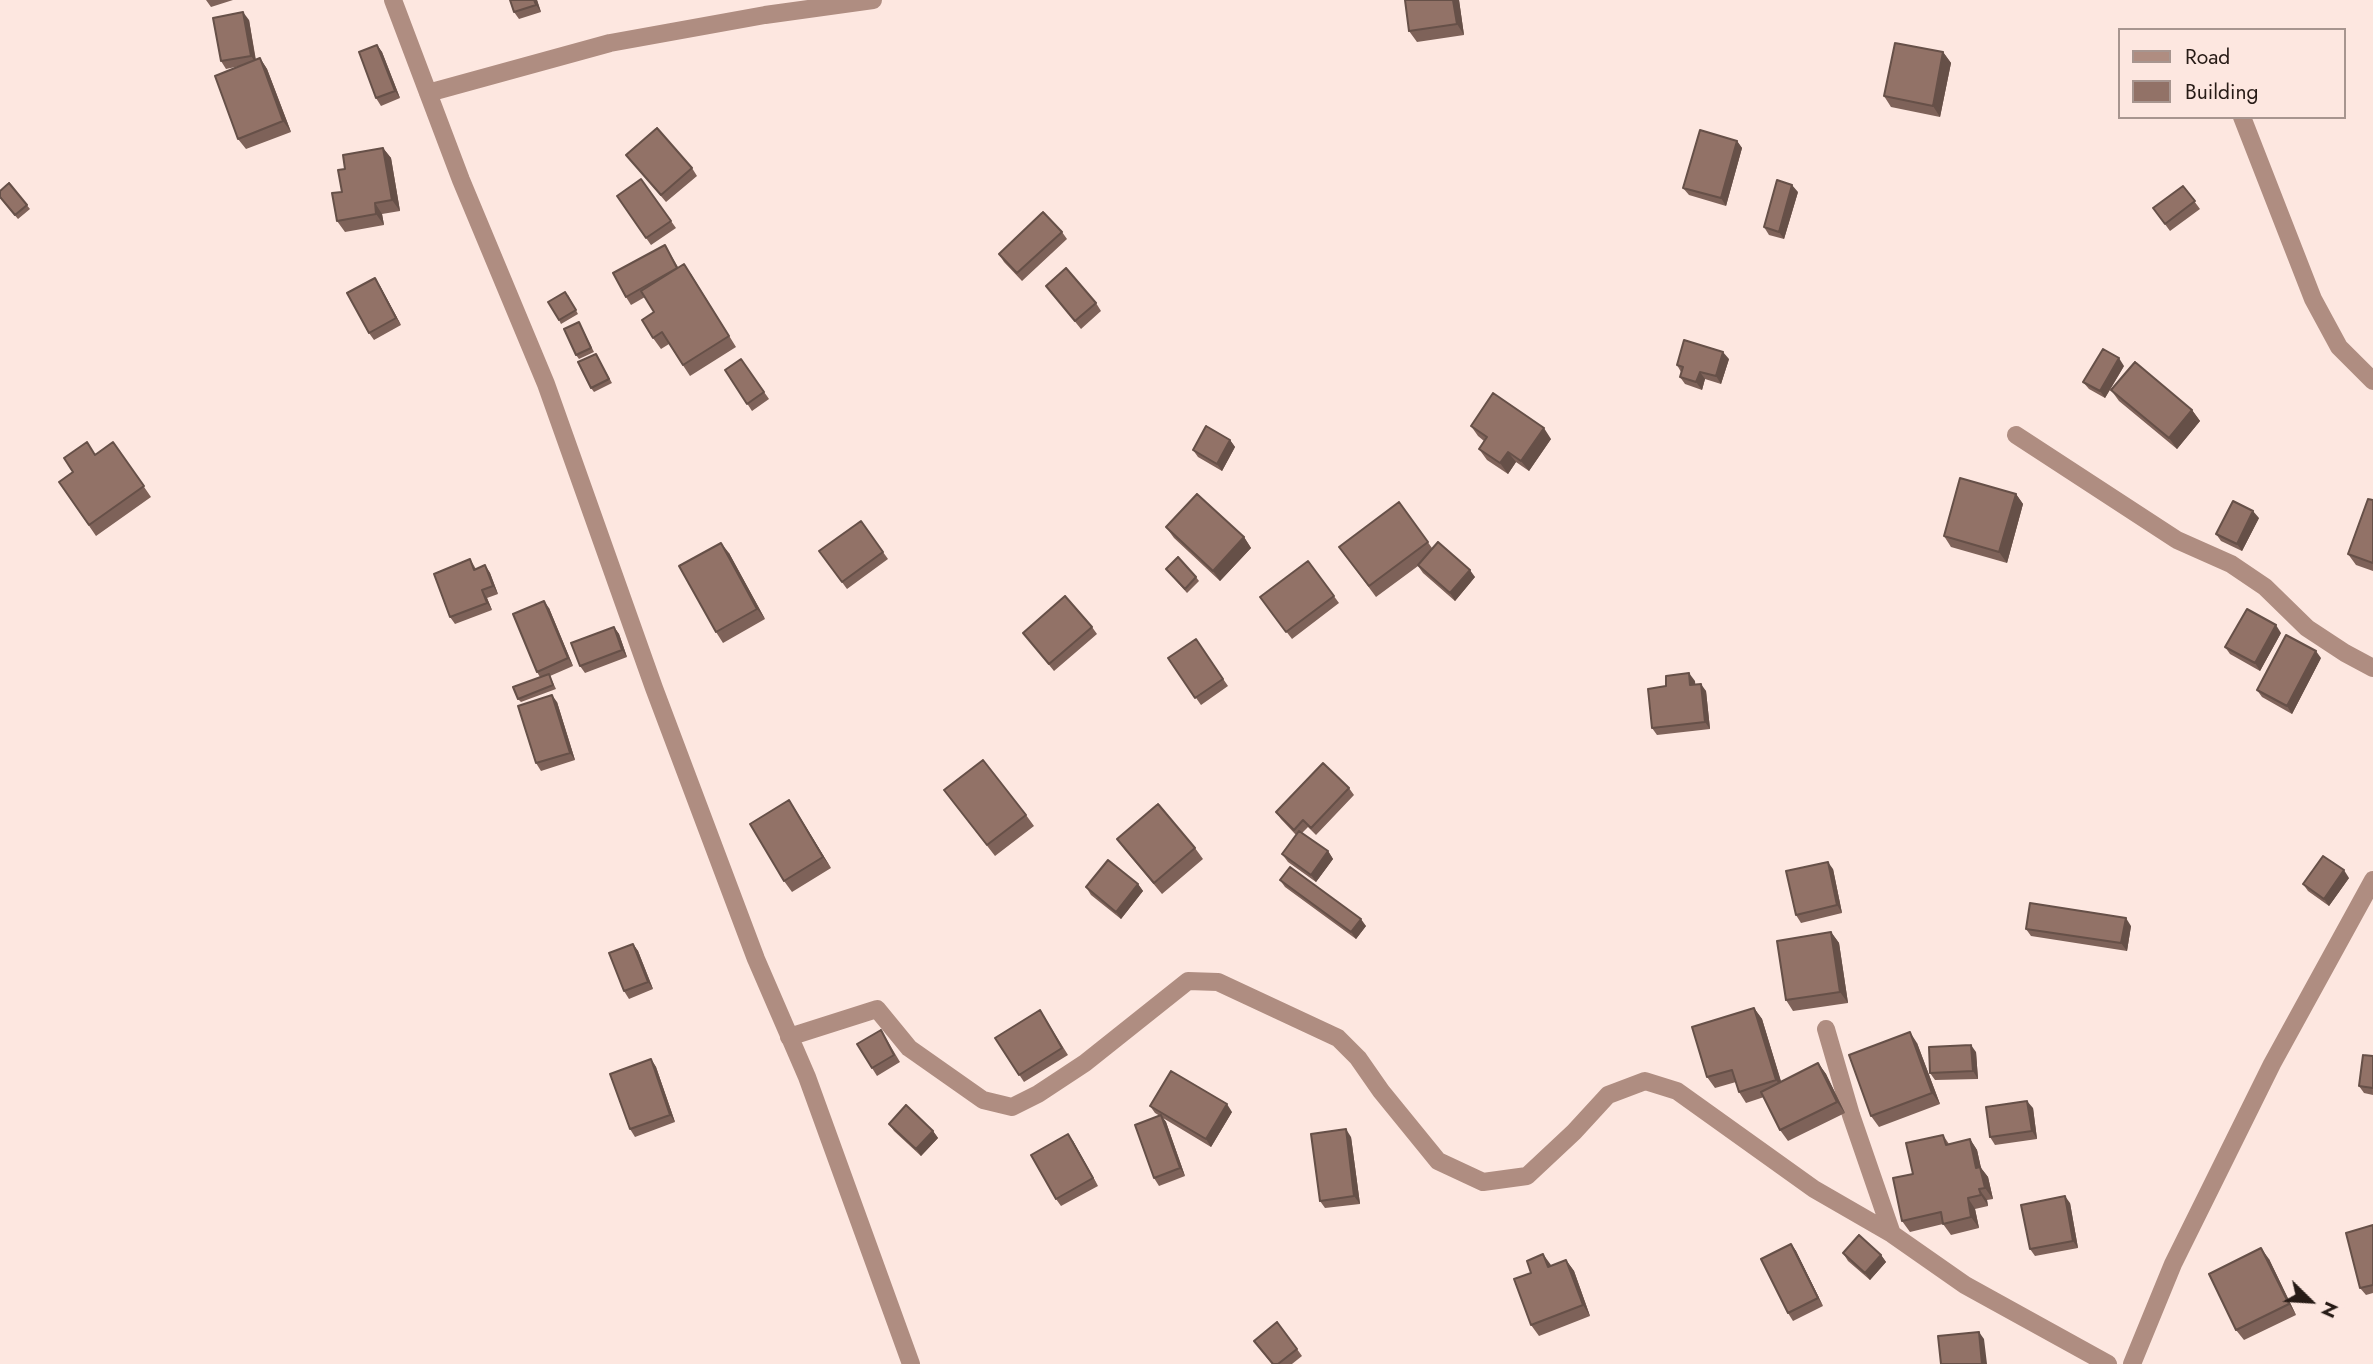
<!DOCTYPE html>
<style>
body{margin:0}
#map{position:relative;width:2373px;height:1364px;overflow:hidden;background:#fde7e0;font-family:Jost,sans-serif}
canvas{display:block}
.legend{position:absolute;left:2118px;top:28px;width:228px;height:91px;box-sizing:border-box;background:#fde7e0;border:2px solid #a7958f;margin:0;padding:9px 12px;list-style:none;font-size:21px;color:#271b16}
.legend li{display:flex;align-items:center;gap:14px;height:35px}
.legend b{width:35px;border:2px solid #a7958f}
.north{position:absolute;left:2275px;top:1266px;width:70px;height:70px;-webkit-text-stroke:5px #fde7e0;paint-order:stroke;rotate:114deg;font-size:19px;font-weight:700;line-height:28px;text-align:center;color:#271b16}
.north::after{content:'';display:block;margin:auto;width:24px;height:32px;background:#271b16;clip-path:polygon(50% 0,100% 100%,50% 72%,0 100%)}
</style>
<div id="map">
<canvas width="2373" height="1364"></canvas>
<ul class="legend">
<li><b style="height:9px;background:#af8d81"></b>Road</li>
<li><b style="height:19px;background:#927267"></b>Building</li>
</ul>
<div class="north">N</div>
</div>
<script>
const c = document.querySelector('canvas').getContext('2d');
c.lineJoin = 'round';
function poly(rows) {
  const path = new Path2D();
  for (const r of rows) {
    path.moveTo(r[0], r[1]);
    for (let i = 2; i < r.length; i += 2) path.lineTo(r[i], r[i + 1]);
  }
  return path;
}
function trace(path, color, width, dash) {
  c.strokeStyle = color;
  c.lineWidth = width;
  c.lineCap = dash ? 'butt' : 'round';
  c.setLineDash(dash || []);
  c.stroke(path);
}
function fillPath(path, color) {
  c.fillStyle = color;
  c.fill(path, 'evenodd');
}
const street = poly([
 [393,0,461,180,546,384,654,688,756,959,807,1077,911,1364],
 [428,93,610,43,765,15,873,0],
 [2242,117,2313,299,2339,347,2373,381],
 [2016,435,2177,540,2231,564,2265,587,2307,628,2345,653,2373,668],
 [1826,1029,1851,1115,1892,1234],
 [789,1037,877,1009,909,1048,983,1100,1012,1107,1038,1094,1085,1063,1188,981,1218,982,1338,1038,1358,1058,1381,1091,1438,1161,1483,1182,1527,1176,1574,1132,1608,1095,1645,1081,1677,1091,1814,1189,1892,1234,1965,1285,2108,1364],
 [2132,1364,2173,1264,2272,1064,2373,880]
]);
const wall = poly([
 [206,0,233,0,211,7],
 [537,0,541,12,519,19,514,12],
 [1459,0,1464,35,1417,42,1409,31],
 [249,20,256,60,260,58,267,69,291,132,246,149,238,139,240,66,226,69,221,61],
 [377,45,382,52,400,98,381,106,376,98],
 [1943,52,1951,63,1940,117,1891,107,1884,96],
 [1737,141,1742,148,1726,206,1689,195,1683,188],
 [383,148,391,158,400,211,382,214,384,225,345,232,337,221,345,169],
 [626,155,692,168,697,176,666,202],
 [641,179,676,228,651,245,617,196],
 [9,183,30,209,18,219,0,198],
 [2183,186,2200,209,2170,231,2153,208],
 [1798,192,1784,239,1769,235,1764,227],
 [1062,232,1067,239,1022,281,1004,262,999,254],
 [665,245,678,267,691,274,736,347,690,376,669,344,661,349,653,338,654,312,645,297,631,305,626,297],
 [380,286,401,325,374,340,369,333],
 [1046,286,1096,303,1101,311,1081,329],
 [568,295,578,314,561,324,559,320],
 [579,322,594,352,579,359,576,355],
 [596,354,612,383,594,392,591,388],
 [741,359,769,399,752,411,725,370],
 [1729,359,1721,384,1705,379,1702,390,1685,384,1680,377,1681,372,1677,365],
 [2124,366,2105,398,2089,389,2083,382],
 [2111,390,2192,410,2200,421,2177,449,2119,401],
 [1471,426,1551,439,1529,471,1516,462,1508,474,1487,460,1479,449,1484,441,1478,436],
 [1230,440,1235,447,1222,471,1198,457,1193,450],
 [113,442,151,497,96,536,59,482],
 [2016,494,2023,504,2007,563,1951,547,1944,536],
 [2373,500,2373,571,2356,565,2348,554],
 [1399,502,1432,548,1475,577,1455,601,1423,573,1418,566,1376,597,1339,547],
 [2259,518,2242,551,2221,541,2216,534],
 [861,521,888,559,847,589,819,551],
 [1166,527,1244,537,1251,548,1220,581,1174,538],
 [729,553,765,619,723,643,716,632],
 [470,559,476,569,485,565,490,573,498,594,487,598,492,610,455,624,450,617],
 [1308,561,1339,603,1292,639,1260,597],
 [1166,569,1196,577,1199,581,1187,593],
 [549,608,573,666,550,676,556,689,521,702,518,699,540,677,537,672],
 [614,627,619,634,627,657,585,673,580,666],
 [1092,627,1097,634,1054,671,1023,633],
 [2281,633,2260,671,2230,654,2225,647],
 [1196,639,1228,686,1201,705,1168,658],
 [2321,658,2292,714,2262,697,2257,690],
 [1695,681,1695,684,1706,691,1710,729,1657,735,1652,728,1666,686],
 [557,702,575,760,541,771,536,763],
 [1349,788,1354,795,1316,835,1308,827,1302,833,1328,851,1333,859,1316,882,1288,862,1282,854,1296,835,1281,819,1276,812],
 [944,790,1026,815,1034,826,995,856],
 [796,811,831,868,792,892,784,881],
 [1117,839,1195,848,1203,859,1162,894,1125,850],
 [1833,869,1842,913,1801,923,1796,915],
 [2349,878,2329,906,2308,891,2303,884],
 [1280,880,1366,926,1356,939,1285,887],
 [1138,884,1143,891,1121,919,1091,895,1086,887],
 [2131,926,2127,951,2031,936,2026,929],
 [1831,932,1839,943,1848,1003,1793,1011,1786,1000],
 [633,944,638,951,653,989,629,999,624,991],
 [1754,1008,1762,1019,1781,1082,1818,1063,1826,1074,1845,1113,1788,1141,1780,1130,1764,1097,1746,1103,1739,1092,1736,1082,1715,1088,1707,1077],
 [1040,1010,1068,1055,1024,1082,995,1038],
 [881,1030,900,1062,877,1076,872,1068],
 [1917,1043,1940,1104,1879,1127,1871,1116],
 [1976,1052,1978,1079,1935,1080,1930,1073],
 [2373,1056,2373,1095,2364,1093,2359,1086],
 [651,1059,656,1067,675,1122,635,1137,630,1129],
 [1150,1106,1232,1112,1211,1147,1163,1118,1166,1122,1185,1176,1159,1186,1154,1178,1160,1116,1155,1113],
 [2033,1108,2037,1139,1995,1145,1990,1137],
 [889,1124,933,1131,938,1138,921,1156,894,1131],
 [1943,1135,1949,1144,1970,1139,1977,1150,1981,1168,1988,1177,1993,1199,1987,1200,1988,1206,1975,1209,1979,1228,1951,1235,1943,1224,1910,1232,1902,1221,1913,1174],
 [1351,1137,1360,1204,1325,1208,1320,1201],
 [1073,1141,1098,1186,1061,1206,1056,1199],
 [2070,1203,2078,1248,2035,1256,2030,1249],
 [2373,1225,2373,1293,2366,1295,2360,1288],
 [1791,1244,1796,1251,1823,1306,1793,1321,1788,1313],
 [1843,1253,1881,1255,1886,1262,1870,1280,1848,1261],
 [2269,1259,2296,1315,2244,1340,2236,1330],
 [1566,1260,1574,1271,1590,1316,1539,1336,1531,1325,1551,1266],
 [1254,1341,1297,1349,1302,1356,1292,1364,1272,1364]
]);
const shadedWall = poly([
 [534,0,537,0,541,12,536,5],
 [1453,0,1459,0,1464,35,1457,24],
 [243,12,249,20,256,63,251,56],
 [377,45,382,52,400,98,395,91],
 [1943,52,1951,63,1940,117,1933,106],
 [260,58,267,69,291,132,283,121],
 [1737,141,1742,148,1726,206,1721,198],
 [383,148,391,158,400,211,392,200],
 [1792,185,1798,192,1784,239,1779,232],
 [375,203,382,214,384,225,376,214],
 [375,278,380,286,401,325,396,318],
 [1723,352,1729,359,1721,384,1716,376],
 [2119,358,2124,366,2105,398,2100,391],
 [1700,372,1705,379,1702,390,1696,382],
 [2192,410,2200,421,2177,449,2169,438],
 [1544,428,1551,439,1529,471,1521,461],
 [1230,440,1235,447,1222,471,1217,464],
 [1508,452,1516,462,1508,474,1500,463],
 [2016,494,2023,504,2007,563,1999,552],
 [2253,511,2259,518,2242,551,2237,544],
 [1244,537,1251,548,1220,581,1213,571],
 [721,543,729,553,765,619,757,609],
 [485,565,490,573,498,594,493,586],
 [1470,570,1475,577,1455,601,1450,593],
 [482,590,487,598,492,610,487,603],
 [544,601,549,608,573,666,568,658],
 [2276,625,2281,633,2260,671,2255,663],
 [614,627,619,634,627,657,622,650],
 [2316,651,2321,658,2292,714,2287,706],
 [1689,673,1695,681,1696,692,1690,685],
 [1701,684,1706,691,1710,729,1705,722],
 [552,695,557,702,575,760,570,753],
 [789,800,796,811,831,868,823,857],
 [1328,851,1333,859,1316,882,1311,875],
 [1828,862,1833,869,1842,913,1837,905],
 [2344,870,2349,878,2329,906,2324,899],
 [1138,884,1143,891,1121,919,1116,912],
 [2126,918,2131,926,2127,951,2121,943],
 [1361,919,1366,926,1356,939,1351,932],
 [1831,932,1839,943,1848,1003,1840,992],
 [633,944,638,951,653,989,648,982],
 [1754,1008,1762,1019,1784,1091,1776,1080],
 [1910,1032,1917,1043,1940,1104,1932,1093],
 [1971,1045,1976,1052,1978,1079,1973,1071],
 [651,1059,656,1067,675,1122,670,1115],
 [1818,1063,1826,1074,1845,1113,1837,1102],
 [2027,1101,2033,1108,2037,1139,2032,1131],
 [1227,1104,1232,1112,1211,1147,1206,1139],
 [1161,1115,1166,1122,1185,1176,1180,1168],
 [1346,1129,1351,1137,1360,1204,1354,1196],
 [933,1131,938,1138,921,1156,916,1149],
 [1068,1134,1073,1141,1098,1186,1093,1178],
 [1970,1139,1977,1150,1981,1168,1988,1177,1993,1199,1985,1188,1976,1168],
 [1979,1189,1987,1200,1988,1206,1981,1195],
 [2065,1196,2070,1203,2078,1248,2073,1241],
 [1968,1198,1975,1209,1979,1228,1971,1217],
 [1791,1244,1796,1251,1823,1306,1818,1298],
 [2261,1248,2269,1259,2296,1315,2289,1304],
 [1543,1254,1551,1265,1556,1278,1548,1267],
 [1881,1255,1886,1262,1870,1280,1865,1273],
 [1566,1260,1574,1271,1590,1316,1583,1305],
 [1979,1332,1984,1339,1987,1364,1982,1364]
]);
const building = poly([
 [510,0,534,0,536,5,514,12,510,0],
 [1405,0,1453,0,1457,24,1409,31,1405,0],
 [243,12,251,56,221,61,213,18,243,12],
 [1895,43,1943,52,1933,106,1884,96,1895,43],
 [377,45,395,91,376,98,359,52,377,45],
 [260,58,283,121,238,139,215,76,260,58],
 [657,128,692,168,661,195,626,155,657,128],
 [1700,130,1737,141,1721,198,1683,188,1700,130],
 [383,148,392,200,375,203,376,214,337,221,332,193,342,192,338,170,345,169,343,155,383,148],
 [641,179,671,221,646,238,617,196,641,179],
 [1777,180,1792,185,1779,232,1764,227,1777,180],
 [9,183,27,205,15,215,0,197,0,191,9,183],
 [2183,186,2195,201,2165,224,2153,208,2183,186],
 [1043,212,1062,232,1017,273,999,254,1043,212],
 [665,245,677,268,626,297,613,273,665,245],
 [684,264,729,336,683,365,662,332,653,338,642,320,654,312,641,291,684,264],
 [1066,268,1096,303,1075,321,1046,286,1066,268],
 [375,278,396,318,369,333,347,293,375,278],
 [565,292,576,310,559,320,548,302,565,292],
 [579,322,591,348,576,355,564,329,579,322],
 [1684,340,1723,352,1716,376,1700,372,1696,382,1680,377,1683,367,1677,365,1684,340],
 [2103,349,2119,358,2100,391,2083,382,2103,349],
 [596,354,609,379,591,388,578,362,596,354],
 [741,359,764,392,747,404,725,370,741,359],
 [2135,362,2192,410,2169,438,2111,390,2135,362],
 [1493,393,1544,428,1521,461,1508,452,1500,463,1479,449,1487,437,1471,426,1493,393],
 [1206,426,1230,440,1217,464,1193,450,1206,426],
 [87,442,95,455,113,442,144,486,89,525,59,482,73,472,64,458,87,442],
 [1960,478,2016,494,1999,552,1944,536,1960,478],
 [1197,494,1244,537,1213,571,1166,527,1197,494],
 [2368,499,2373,500,2373,563,2348,554,2368,499],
 [2233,501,2253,511,2237,544,2216,534,2233,501],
 [1399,502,1428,542,1369,586,1339,547,1399,502],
 [861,521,883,552,842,582,819,551,861,521],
 [1438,542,1470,570,1450,593,1418,565,1438,542],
 [721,543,757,609,716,632,679,566,721,543],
 [1178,557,1196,577,1185,589,1166,569,1178,557],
 [470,559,474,570,485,565,493,586,482,590,487,603,450,617,434,574,470,559],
 [1308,561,1334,596,1286,632,1260,597,1308,561],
 [1065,596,1092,627,1049,664,1023,633,1065,596],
 [544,601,568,658,537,672,513,614,544,601],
 [2247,609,2276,625,2255,663,2225,647,2247,609],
 [614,627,622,650,580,666,571,643,614,627],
 [2286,635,2316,651,2287,706,2257,690,2286,635],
 [1196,639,1223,679,1195,698,1168,658,1196,639],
 [1689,673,1690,685,1701,684,1705,722,1652,728,1648,689,1666,686,1666,676,1689,673],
 [549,674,553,685,518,699,513,687,549,674],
 [552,695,570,753,536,763,518,706,552,695],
 [983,760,1026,815,987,845,944,790,983,760],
 [1323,763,1349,788,1311,828,1303,820,1294,830,1276,812,1323,763],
 [789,800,823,857,784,881,750,824,789,800],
 [1158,804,1195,848,1154,883,1117,839,1158,804],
 [1299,831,1328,851,1311,875,1282,854,1299,831],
 [2323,856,2344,870,2324,899,2303,884,2323,856],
 [1108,860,1138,884,1116,912,1086,887,1108,860],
 [1828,862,1837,905,1796,915,1786,871,1828,862],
 [1290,867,1361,919,1351,932,1280,880,1290,867],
 [2030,903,2126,918,2121,943,2026,929,2030,903],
 [1831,932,1840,992,1786,1000,1777,941,1831,932],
 [633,944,648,982,624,991,609,953,633,944],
 [1754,1008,1776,1080,1739,1092,1732,1070,1707,1077,1692,1027,1754,1008],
 [1040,1010,1062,1048,1019,1075,995,1038,1040,1010],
 [881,1030,894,1055,872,1068,857,1044,881,1030],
 [1910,1032,1932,1093,1871,1116,1849,1055,1910,1032],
 [1971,1045,1973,1071,1930,1073,1929,1047,1971,1045],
 [2363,1055,2373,1056,2373,1088,2359,1086,2363,1055],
 [651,1059,670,1115,630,1129,610,1074,651,1059],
 [1818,1063,1837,1102,1780,1130,1761,1092,1818,1063],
 [1171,1071,1227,1104,1206,1139,1150,1106,1171,1071],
 [2027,1101,2032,1131,1990,1137,1986,1107,2027,1101],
 [906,1105,933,1131,916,1149,889,1124,906,1105],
 [1161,1115,1180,1168,1154,1178,1135,1125,1161,1115],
 [1346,1129,1354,1196,1320,1201,1311,1134,1346,1129],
 [1068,1134,1093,1178,1056,1199,1031,1155,1068,1134],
 [1943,1135,1946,1145,1970,1139,1976,1168,1980,1167,1985,1188,1979,1189,1981,1195,1968,1198,1971,1217,1943,1224,1941,1212,1902,1221,1893,1178,1913,1174,1906,1143,1943,1135],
 [2065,1196,2073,1241,2030,1249,2021,1205,2065,1196],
 [2373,1225,2373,1285,2360,1288,2346,1233,2373,1225],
 [1859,1235,1881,1255,1865,1273,1843,1253,1859,1235],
 [1791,1244,1818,1298,1788,1313,1761,1259,1791,1244],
 [2261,1248,2289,1304,2236,1330,2209,1274,2261,1248],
 [1543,1254,1548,1267,1566,1260,1583,1305,1531,1325,1514,1279,1531,1273,1527,1261,1543,1254],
 [1277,1322,1297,1349,1278,1364,1273,1364,1254,1341,1277,1322],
 [1979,1332,1982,1364,1941,1364,1938,1336,1979,1332]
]);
trace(street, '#af8d81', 18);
fillPath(wall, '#7e6259');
fillPath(shadedWall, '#665048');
fillPath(building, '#927267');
trace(building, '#665048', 2);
</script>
